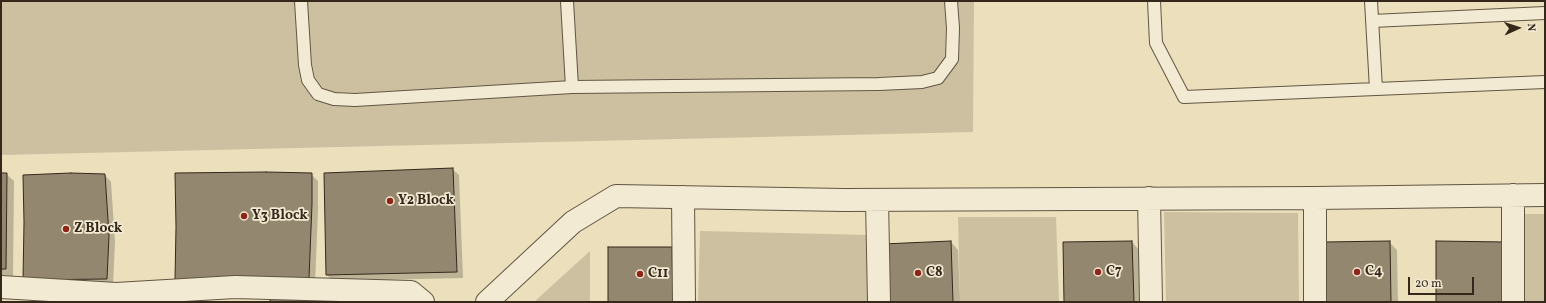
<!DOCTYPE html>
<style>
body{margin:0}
#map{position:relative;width:1546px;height:303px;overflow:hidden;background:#ebdfbc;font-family:Vollkorn,serif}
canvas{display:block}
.frame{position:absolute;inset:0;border:2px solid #35281b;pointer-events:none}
.north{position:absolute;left:1498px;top:8px;width:40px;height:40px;-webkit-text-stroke:3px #f2ead3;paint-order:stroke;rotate:87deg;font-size:11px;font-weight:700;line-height:16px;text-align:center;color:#35281b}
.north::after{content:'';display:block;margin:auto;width:14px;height:18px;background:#35281b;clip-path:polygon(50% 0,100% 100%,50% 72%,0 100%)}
.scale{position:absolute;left:1408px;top:277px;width:66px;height:18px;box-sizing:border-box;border:2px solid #35281b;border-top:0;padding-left:5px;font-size:12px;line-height:14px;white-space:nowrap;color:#35281b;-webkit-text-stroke:3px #f2ead3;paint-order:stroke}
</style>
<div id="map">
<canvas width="1546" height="303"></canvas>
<div class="frame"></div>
<div class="north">N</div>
<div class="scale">20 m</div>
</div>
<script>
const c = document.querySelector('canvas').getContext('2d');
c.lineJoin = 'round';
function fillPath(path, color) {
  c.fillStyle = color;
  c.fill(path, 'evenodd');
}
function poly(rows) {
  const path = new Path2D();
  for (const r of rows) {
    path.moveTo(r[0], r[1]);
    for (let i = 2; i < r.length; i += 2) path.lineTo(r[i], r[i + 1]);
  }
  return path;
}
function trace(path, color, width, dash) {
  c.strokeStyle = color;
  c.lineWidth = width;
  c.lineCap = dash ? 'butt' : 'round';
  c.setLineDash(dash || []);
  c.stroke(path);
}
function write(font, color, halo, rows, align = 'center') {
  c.font = font + ' Vollkorn,serif';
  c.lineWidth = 3.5;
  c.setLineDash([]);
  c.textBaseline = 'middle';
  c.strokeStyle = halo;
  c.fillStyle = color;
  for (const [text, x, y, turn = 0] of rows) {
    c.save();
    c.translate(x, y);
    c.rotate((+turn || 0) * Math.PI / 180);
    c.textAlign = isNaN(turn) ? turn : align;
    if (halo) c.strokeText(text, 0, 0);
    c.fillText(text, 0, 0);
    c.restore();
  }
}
const green = poly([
 [1,1,974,1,973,132,1,155],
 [1164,212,1298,213,1299,302,1166,302],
 [1523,214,1545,214,1545,302,1523,302],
 [958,217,1056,217,1059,302,960,302],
 [700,231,869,235,870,302,698,302],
 [590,251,590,302,534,302]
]);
const shadow = poly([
 [452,169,459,175,463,278,333,281,327,275],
 [1,174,6,174,14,181,13,276,1,275],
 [311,174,318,181,318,211,315,284,177,227],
 [105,175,111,182,115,242,113,285,30,286],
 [951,242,958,250,960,302,885,302],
 [1132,242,1139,250,1141,302,1065,302],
 [1389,242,1397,250,1398,302,1326,302],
 [672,248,679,255,680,302,609,302]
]);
const building = poly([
 [453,168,457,272,326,275,324,173,453,168],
 [266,172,312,173,312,204,309,278,175,280,176,227,175,173,266,172],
 [1,173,7,173,6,269,1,269,1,173],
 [71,173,105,174,109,235,107,279,23,280,24,222,23,175,71,173],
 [951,241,953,302,884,302,883,244,951,241],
 [1132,241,1134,302,1064,302,1063,242,1132,241],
 [1390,241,1391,302,1325,302,1324,242,1390,241],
 [1436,241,1504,242,1504,302,1436,302,1436,241],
 [608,247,672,247,673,302,608,302,608,247],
 [270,299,405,302,270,302,270,299]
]);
const service = poly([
 [301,1,305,65,308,80,318,94,334,99,355,100,572,87,879,84,922,82,938,78,952,59,953,28,951,1],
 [567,1,572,87],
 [1154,1,1156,43,1184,97,1376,89,1371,1],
 [1372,21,1545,13],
 [1376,89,1545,82]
]);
const minor = poly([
 [683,197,684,302],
 [1149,198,1151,302],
 [1315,198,1315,302],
 [877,200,879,302],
 [1,287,116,294],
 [115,302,116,294,235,287,411,292,423,302],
 [487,302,573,222,616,196,844,200,1315,198,1545,195],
 [1513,302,1513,195]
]);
const markers = [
 [390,201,4,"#8f2418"],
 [244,216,4,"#8f2418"],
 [66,229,4,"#8f2418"],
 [1098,272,4,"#8f2418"],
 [1357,272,4,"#8f2418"],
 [918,273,4,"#8f2418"],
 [640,274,4,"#8f2418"]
];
const poiNames = [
 ["Y2 Block",398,201],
 ["Y3 Block",252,216],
 ["Z Block",74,229],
 ["C7",1106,272],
 ["C4",1365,272],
 ["C8",926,273],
 ["C11",648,274]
];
fillPath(green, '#ccc0a1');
fillPath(shadow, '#0003');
fillPath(building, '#94876f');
trace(building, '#35281b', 1);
trace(service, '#625643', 14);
trace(minor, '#625643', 24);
trace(service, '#f2ead3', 12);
trace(minor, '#f2ead3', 22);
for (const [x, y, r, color] of markers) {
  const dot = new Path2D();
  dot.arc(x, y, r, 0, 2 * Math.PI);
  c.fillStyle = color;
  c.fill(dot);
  trace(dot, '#f2ead3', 1.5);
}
write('bold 14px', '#35281b', '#f2ead3', poiNames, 'left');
</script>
